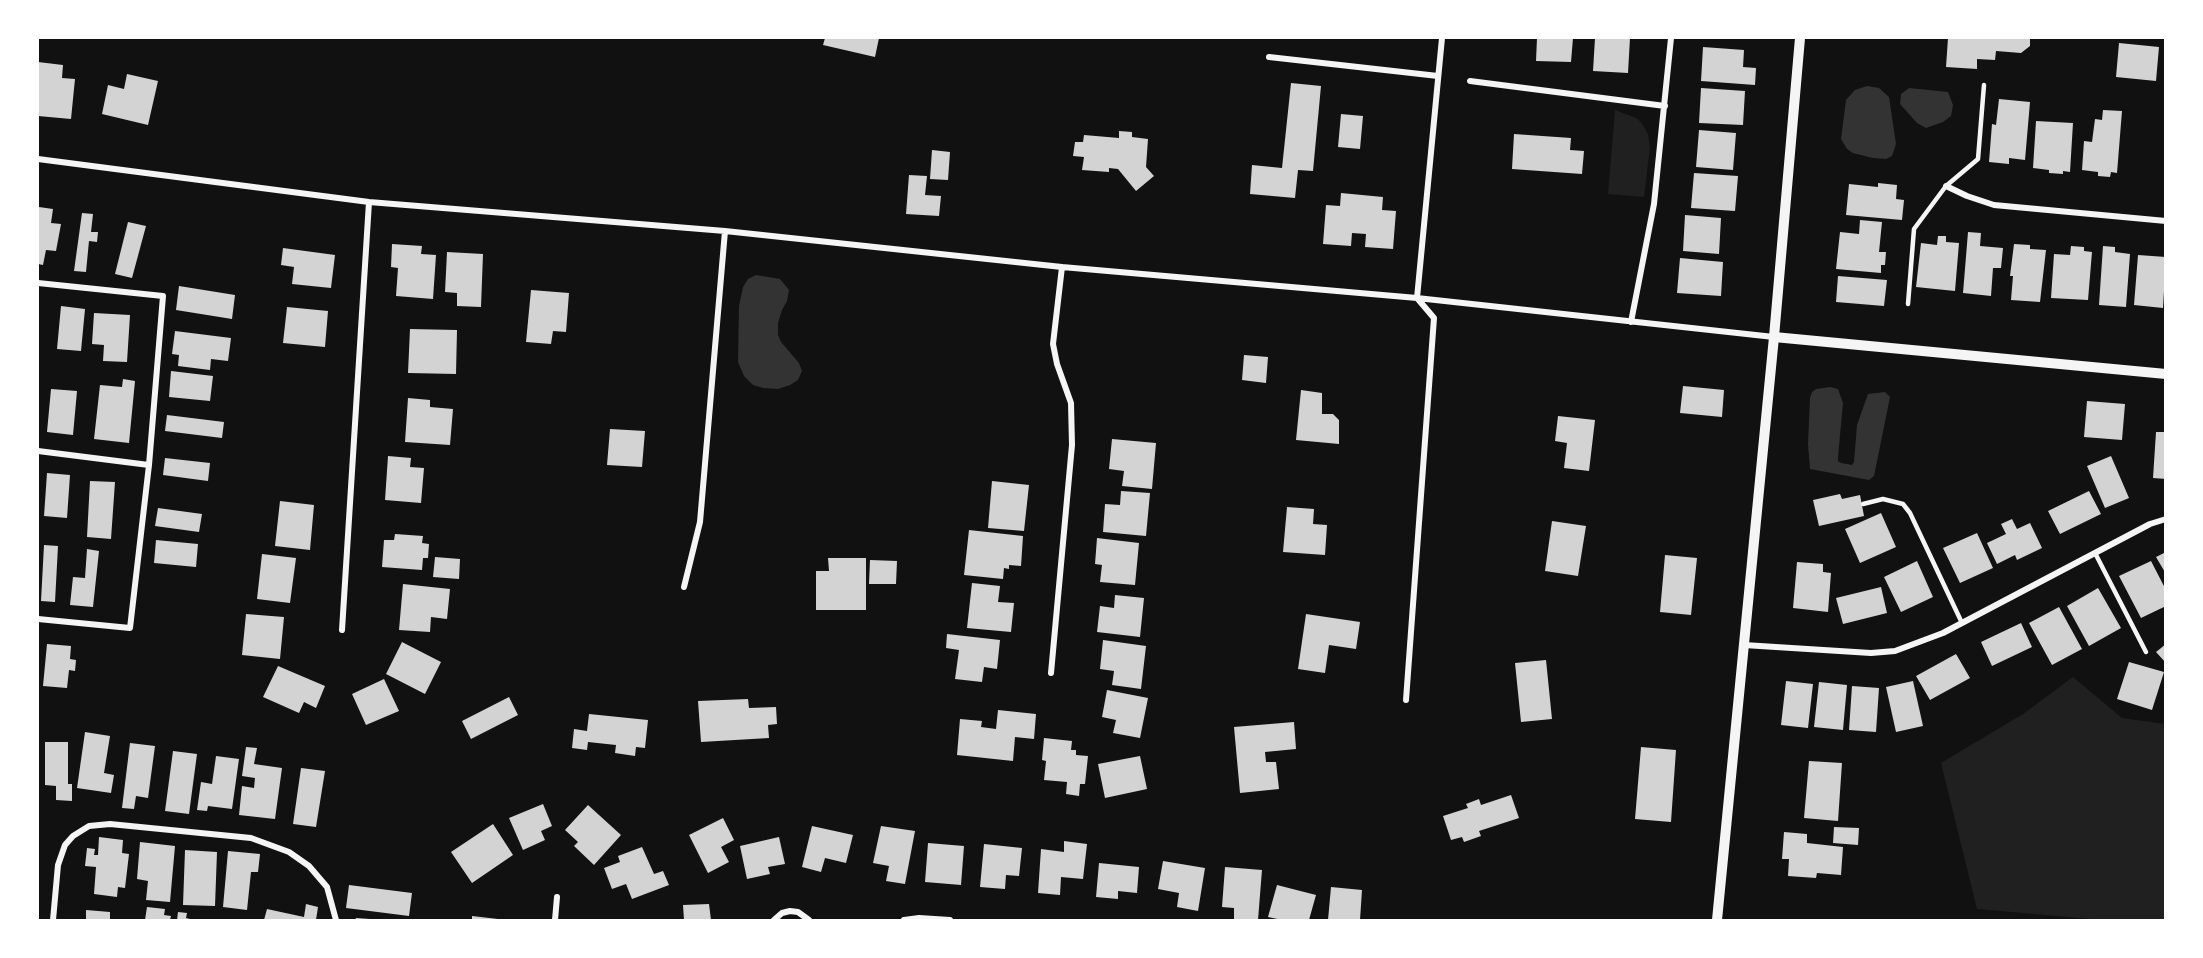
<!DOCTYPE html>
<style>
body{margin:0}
#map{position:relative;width:2203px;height:958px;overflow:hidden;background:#111;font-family:Merriweather,serif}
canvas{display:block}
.frame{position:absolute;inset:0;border:39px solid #fff;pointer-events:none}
</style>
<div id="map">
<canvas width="2203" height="958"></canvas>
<div class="frame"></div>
</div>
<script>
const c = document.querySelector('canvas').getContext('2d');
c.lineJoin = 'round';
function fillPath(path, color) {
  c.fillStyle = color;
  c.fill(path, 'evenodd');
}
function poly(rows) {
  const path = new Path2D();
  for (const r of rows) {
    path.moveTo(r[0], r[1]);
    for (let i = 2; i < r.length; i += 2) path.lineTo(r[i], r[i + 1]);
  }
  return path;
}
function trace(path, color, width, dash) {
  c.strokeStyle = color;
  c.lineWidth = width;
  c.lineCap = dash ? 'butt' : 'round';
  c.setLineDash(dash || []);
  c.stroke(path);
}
const green = poly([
 [1615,110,1636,118,1641,122,1648,134,1650,147,1644,197,1608,194],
 [2073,677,2122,718,2165,724,2165,920,2103,920,1977,909,1941,763,2023,714]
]);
const water = poly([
 [1867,86,1879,88,1889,97,1896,144,1892,156,1886,159,1873,158,1853,153,1847,149,1841,139,1846,100,1855,90],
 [1909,88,1948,92,1953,105,1951,116,1943,122,1926,128,1917,123,1900,104,1901,94],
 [756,275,780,279,789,290,787,301,782,310,778,323,778,335,781,342,799,363,802,371,798,380,790,385,778,389,763,388,753,385,744,376,738,362,739,306,743,287,748,279],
 [1830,387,1838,389,1843,403,1838,457,1838,461,1841,463,1852,465,1854,462,1857,425,1868,394,1885,392,1890,397,1874,476,1869,480,1810,469,1808,444,1810,398,1812,392,1816,389]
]);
const building = poly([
 [825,38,879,38,875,57,823,45],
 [1537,38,1573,38,1571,62,1536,61],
 [1595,38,1630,38,1628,73,1593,71],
 [1948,38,2030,38,2030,46,2021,53,1996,51,1995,60,1977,59,1977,69,1946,67],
 [2119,43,2159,47,2156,81,2116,77],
 [1703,47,1744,50,1743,67,1756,68,1755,85,1701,81],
 [38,62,63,65,62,78,75,79,71,119,38,116],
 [127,74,158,81,148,125,102,114,108,85,124,89],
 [1291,83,1321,86,1313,171,1298,170,1295,198,1250,194,1252,165,1282,168],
 [1701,88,1745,91,1743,125,1699,123],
 [1999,99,2030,102,2025,160,2009,158,2009,164,1989,162,1992,124,1996,125],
 [2103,110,2122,111,2117,173,2111,172,2110,177,2098,176,2098,172,2082,170,2084,141,2092,142,2095,119,2102,120],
 [1341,114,1363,116,1360,149,1338,147],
 [2036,121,2073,123,2070,172,2063,171,2063,174,2049,173,2049,170,2033,168],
 [1699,130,1736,133,1733,170,1696,167],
 [1119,131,1132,132,1132,137,1148,139,1146,167,1154,176,1136,191,1118,169,1109,168,1109,172,1082,170,1084,157,1073,156,1075,142,1083,142,1084,135,1119,138],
 [1514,134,1571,138,1570,150,1584,151,1582,174,1512,169],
 [932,150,950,152,948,180,930,179],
 [1694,173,1738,176,1735,211,1691,208],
 [909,175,927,176,925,195,941,196,939,216,906,214],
 [1878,183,1897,185,1896,199,1904,200,1902,220,1846,215,1849,184,1878,187],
 [1341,193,1383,197,1382,210,1396,211,1393,249,1365,247,1366,234,1352,233,1351,246,1323,244,1326,205,1340,206],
 [39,207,53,209,51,223,61,224,56,251,46,250,43,265,38,264],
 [82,213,93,214,91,232,98,232,97,242,89,241,86,272,74,271],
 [1685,215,1721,218,1719,254,1683,251],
 [1860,220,1882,222,1879,252,1886,252,1885,265,1881,265,1881,273,1836,269,1840,232,1859,234],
 [128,222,146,226,132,278,115,274],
 [1968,232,1981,233,1980,246,2003,248,2001,268,1993,268,1991,296,1963,293],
 [1938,236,1946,236,1946,242,1959,243,1955,291,1916,287,1921,243,1937,245],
 [392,244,422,246,421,254,436,255,433,299,396,296,398,268,391,267],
 [2014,244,2030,245,2030,249,2046,250,2040,302,2011,300,2013,276,2010,276],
 [2071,246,2084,247,2084,251,2092,252,2088,300,2051,298,2054,254,2070,255],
 [2103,246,2115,247,2115,252,2130,254,2126,307,2099,305],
 [283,248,335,255,331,288,292,284,294,267,281,265],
 [447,252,483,254,481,307,457,306,457,293,445,292],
 [2138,255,2166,257,2163,308,2134,305],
 [1680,258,1723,262,1721,296,1677,293],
 [1838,276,1887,280,1884,306,1836,302],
 [179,286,235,295,232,319,176,310],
 [531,290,569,293,566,332,553,331,551,344,526,342],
 [61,306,85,309,81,351,57,349],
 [287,307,328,311,325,347,283,343],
 [94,313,130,315,127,362,103,361,104,345,92,344],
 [410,329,457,330,456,374,408,373],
 [175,331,231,338,228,361,211,359,210,370,178,366,179,355,172,354],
 [1244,355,1268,357,1266,383,1242,380],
 [171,371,213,376,210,401,169,397],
 [123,379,135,381,129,443,94,439,100,385,122,387],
 [1683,386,1724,390,1722,417,1680,413],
 [51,389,77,391,73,435,47,432],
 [1301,390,1322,393,1322,414,1333,414,1339,420,1339,444,1296,440],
 [408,398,430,400,430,407,453,409,450,445,405,442],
 [2087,401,2125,404,2122,440,2084,437],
 [167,415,224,422,222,438,165,431],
 [1558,416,1595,420,1589,471,1564,468,1567,443,1555,441],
 [610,429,645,431,642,467,607,465],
 [2156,432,2166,432,2166,479,2153,478],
 [1112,439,1156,443,1152,489,1122,486,1124,471,1109,469],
 [388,456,411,458,410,467,424,468,421,503,385,500],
 [2111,456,2129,498,2105,508,2087,466],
 [165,458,210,463,208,481,163,475],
 [47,473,70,475,67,518,44,516],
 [90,481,115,482,111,539,87,537],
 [992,481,1029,485,1024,531,988,528],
 [1121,491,1150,493,1146,536,1103,532,1105,504,1120,505],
 [2089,491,2101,514,2060,534,2048,511],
 [1840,494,1842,499,1860,495,1864,516,1819,526,1813,500],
 [280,501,314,505,310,550,275,546],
 [1287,507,1314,509,1313,524,1327,525,1325,555,1283,552],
 [158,508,202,514,199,532,155,526],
 [1881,513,1896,547,1860,563,1845,529],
 [2012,519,2017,529,2030,523,2042,548,2017,560,2015,555,1997,564,1987,543,2006,534,2001,524],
 [1552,521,1586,526,1578,576,1545,571],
 [969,530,1023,536,1021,566,1009,565,1009,569,1004,568,1003,579,964,575],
 [1977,533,1993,568,1960,583,1943,548],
 [395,534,423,536,422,543,429,544,428,558,423,558,422,570,382,567,384,540,394,540],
 [1097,538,1139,543,1135,585,1100,582,1102,565,1095,564],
 [156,540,198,544,196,567,154,563],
 [44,545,58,546,55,602,41,601],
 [87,549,99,551,93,607,70,605,73,577,85,578],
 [2166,552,2166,574,2156,557],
 [262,554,296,558,290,603,257,599],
 [1665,555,1697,558,1691,615,1660,612],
 [435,557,460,559,459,579,433,577],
 [828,558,866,558,866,610,816,610,816,571,829,571],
 [870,560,897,561,896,584,869,584],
 [1917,561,1933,597,1901,612,1884,577],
 [2151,561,2166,590,2166,606,2141,618,2119,576],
 [1797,562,1823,564,1823,572,1831,573,1828,612,1793,608],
 [972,583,1000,586,998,602,1014,603,1011,632,967,628],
 [403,584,450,589,447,619,431,617,430,632,399,630],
 [1881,587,1887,613,1843,624,1836,598],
 [2098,588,2121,628,2089,646,2067,606],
 [1115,595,1144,598,1140,637,1097,632,1100,606,1114,608],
 [2059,607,2082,649,2052,665,2029,623],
 [246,614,284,617,280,659,242,655],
 [1306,614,1360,622,1356,649,1329,645,1325,673,1298,669],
 [2021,623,2032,647,1992,666,1981,642],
 [947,634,1000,640,997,669,984,667,982,682,955,679,959,650,946,648],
 [1103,640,1146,646,1141,689,1112,685,1114,671,1100,669],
 [402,642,441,662,425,694,386,674],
 [47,644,71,646,70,659,76,660,75,671,69,670,67,688,43,686],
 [2166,644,2166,663,2156,652],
 [1956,654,1970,678,1930,700,1916,676],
 [1546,660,1552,719,1521,722,1515,663],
 [2129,662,2164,672,2152,710,2117,699],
 [278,666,325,686,316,708,304,702,299,713,263,697],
 [384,679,399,711,366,725,352,694],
 [1786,681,1813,684,1808,728,1781,725],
 [1913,681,1923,726,1896,732,1886,687],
 [1819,682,1847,685,1843,730,1814,727],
 [1852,686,1879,688,1876,732,1849,730],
 [1107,690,1148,698,1140,738,1113,733,1116,720,1102,717],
 [509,697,518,715,471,739,462,721],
 [748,699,749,708,776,707,777,724,768,725,769,738,701,742,698,701],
 [998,710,1036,714,1034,739,1015,737,1013,761,957,755,960,719,982,721,981,727,996,729],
 [589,714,648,720,645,748,636,747,635,756,615,753,616,745,588,742,587,750,572,748,574,729,587,731],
 [1294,722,1296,749,1265,752,1266,762,1276,762,1279,789,1240,793,1234,727],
 [85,732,110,736,104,773,114,775,111,793,77,788],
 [1044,738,1072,741,1071,750,1076,750,1076,755,1088,756,1085,784,1080,784,1079,796,1066,794,1067,782,1044,780,1046,761,1042,760],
 [45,742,68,742,68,784,72,784,72,801,56,800,56,786,45,785],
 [130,743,155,746,148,798,136,796,134,809,122,808],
 [246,747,257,748,254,764,282,768,275,819,239,815,242,786,254,788,255,778,242,776],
 [1641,747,1676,750,1671,822,1635,819],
 [173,751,197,754,189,814,165,811],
 [216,756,239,759,232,809,208,806,207,811,197,810,201,782,212,784],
 [1140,756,1147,789,1105,798,1098,764],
 [1809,761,1842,763,1838,821,1804,818],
 [301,768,325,771,316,827,293,824],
 [1511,795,1519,818,1479,831,1481,836,1464,842,1462,837,1451,840,1443,816,1468,808,1466,804,1479,799,1481,805],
 [543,804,552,826,541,831,545,840,523,850,509,818],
 [588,805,621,835,594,865,574,846,578,842,565,830],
 [723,818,734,840,721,847,729,862,708,873,689,835],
 [493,824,513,855,472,883,451,852],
 [812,826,853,835,846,863,825,858,821,872,802,867],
 [881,826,915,831,905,884,886,881,889,866,873,863],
 [1834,827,1859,828,1858,845,1833,843],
 [1784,832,1807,834,1807,843,1843,847,1841,875,1817,873,1816,878,1788,876,1789,859,1782,859],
 [99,837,123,840,122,853,129,854,125,888,118,887,117,897,94,894,96,867,85,866,87,848,95,849,94,855,98,855],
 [779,837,785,864,768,867,770,874,747,879,740,846],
 [1064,841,1087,844,1083,879,1061,877,1060,895,1038,893,1041,849,1064,852],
 [140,842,175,846,170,902,146,900,148,881,137,879],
 [928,843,964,846,961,885,925,882],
 [984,844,1022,848,1019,876,1006,875,1005,889,980,887],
 [642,847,654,874,663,871,669,885,632,899,626,884,612,889,604,868,620,862,618,856],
 [185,850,217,852,215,906,183,905],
 [228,851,260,854,258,872,251,872,247,910,223,907],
 [1163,861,1205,868,1198,911,1177,907,1179,893,1158,889],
 [1099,863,1139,867,1137,893,1118,891,1118,899,1096,897],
 [1225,867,1262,870,1258,920,1234,920,1234,908,1222,907],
 [349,885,412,893,409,916,346,908],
 [1277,885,1316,895,1309,920,1282,920,1268,917],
 [1331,887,1362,890,1360,920,1328,920],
 [306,904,318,907,316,920,264,920,267,909,304,917],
 [709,904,711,920,684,920,683,905],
 [147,907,165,909,164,915,171,916,170,920,145,920],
 [86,910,110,912,110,920,86,920],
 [178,912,187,913,186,918,194,920,177,920],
 [472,916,498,919,498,920,472,920],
 [356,918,370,919,370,920,355,920]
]);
const service = poly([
 [1908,304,1914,229,1946,186,1978,159,1984,85],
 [1863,504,1883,499,1903,504,1910,513,1962,623],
 [2095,553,2146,652]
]);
const minor = poly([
 [1269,57,1438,76],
 [1470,81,1665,106],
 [38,159,369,202,725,231,1062,267,1417,298,1774,337],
 [1946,186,1967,196,1994,205,2166,221],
 [38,283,163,296,149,465,130,628,38,619],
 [1631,322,1654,204,1671,38],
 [38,451,149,465],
 [684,587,700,522,725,231],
 [342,630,369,202],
 [1744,645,1871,653,1895,651,1943,633,2150,524,2166,519],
 [1051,673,1072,445,1071,403,1057,364,1053,344,1062,267],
 [1406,700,1434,318,1417,298,1442,38],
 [53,920,58,865,65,845,73,836,89,826,110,824,251,838,289,852,309,866,327,887,336,920],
 [555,920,557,897],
 [774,920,782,913,790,911,798,912,809,920],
 [904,920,919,918,950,920]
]);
const tertiary = poly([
 [1774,337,2166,374],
 [1717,920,1774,337,1800,38]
]);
fillPath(green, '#202020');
fillPath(water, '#333');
fillPath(building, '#d3d3d3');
trace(service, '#f5f5f5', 4.5);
trace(minor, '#f5f5f5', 6);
trace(tertiary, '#f5f5f5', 10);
</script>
